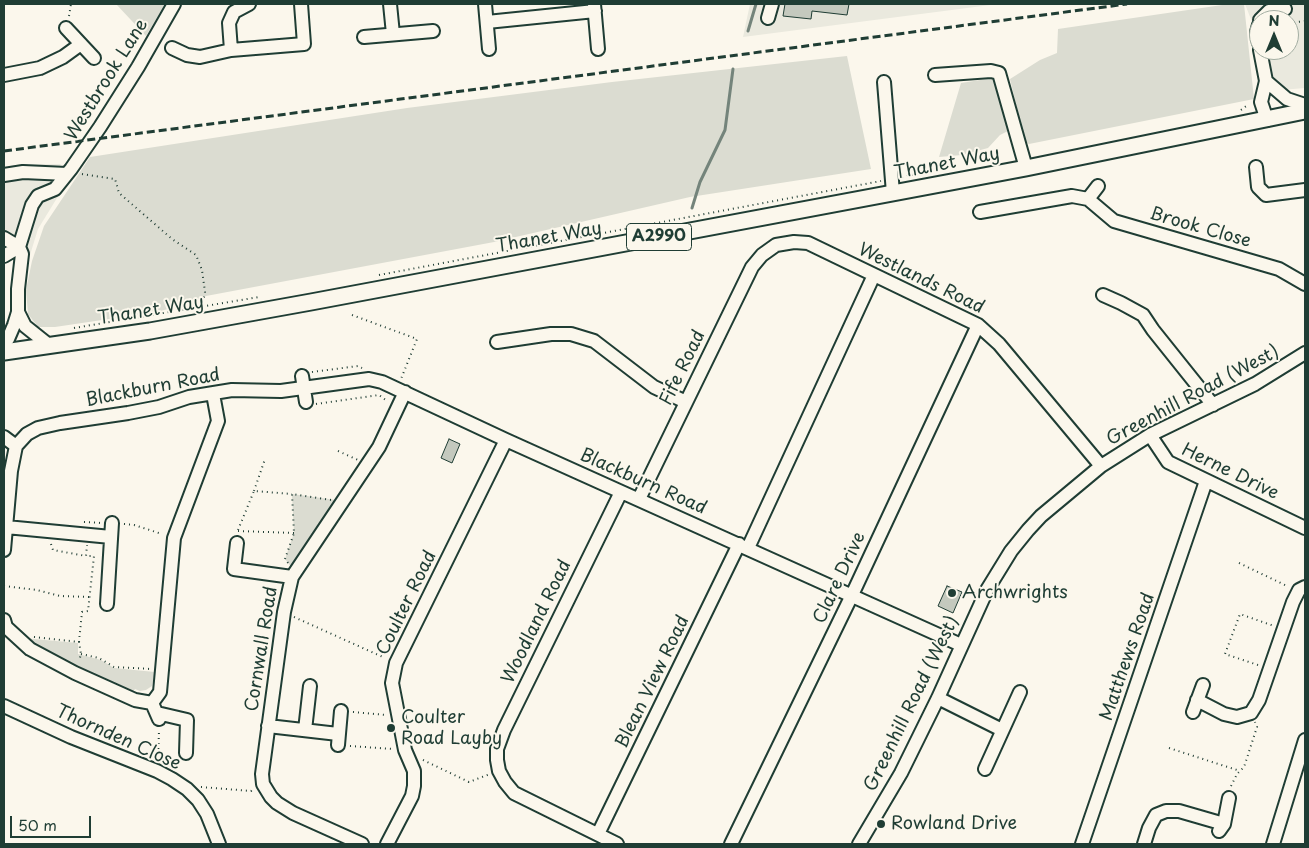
<!DOCTYPE html>
<style>
body{margin:0}
#map{position:relative;width:1309px;height:848px;overflow:hidden;background:#fbf7ec;font-family:"Playpen Sans",sans-serif}
canvas{display:block}
.frame{position:absolute;inset:0;border:5px solid #1f3d34;pointer-events:none}
.north{position:absolute;left:1249px;top:10px;width:50px;height:50px;box-sizing:border-box;background:#fbf7ec;border:1px solid #a3ada2;border-radius:50%;rotate:0deg;font-size:14px;font-weight:700;line-height:20px;text-align:center;color:#1f3d34}
.north::after{content:'';display:block;margin:auto;width:18px;height:22px;background:#1f3d34;clip-path:polygon(50% 0,100% 100%,50% 72%,0 100%)}
.scale{position:absolute;left:10px;top:816px;width:81px;height:22px;box-sizing:border-box;border:2px solid #1f3d34;border-top:0;padding-left:6px;font-size:15px;line-height:18px;white-space:nowrap;color:#1f3d34;-webkit-text-stroke:4px #fbf7ec;paint-order:stroke}
</style>
<div id="map">
<canvas width="1309" height="848"></canvas>
<div class="frame"></div>
<div class="north">N</div>
<div class="scale">50 m</div>
</div>
<script>
const c = document.querySelector('canvas').getContext('2d');
c.lineJoin = 'round';
function fillPath(path, color) {
  c.fillStyle = color;
  c.fill(path, 'evenodd');
}
function poly(rows) {
  const path = new Path2D();
  for (const r of rows) {
    path.moveTo(r[0], r[1]);
    for (let i = 2; i < r.length; i += 2) path.lineTo(r[i], r[i + 1]);
  }
  return path;
}
function trace(path, color, width, dash) {
  c.strokeStyle = color;
  c.lineWidth = width;
  c.lineCap = dash ? 'butt' : 'round';
  c.setLineDash(dash || []);
  c.stroke(path);
}
function write(font, color, halo, rows, align = 'center') {
  c.font = font + ' "Playpen Sans",sans-serif';
  c.lineWidth = 4;
  c.setLineDash([]);
  c.textBaseline = 'middle';
  c.strokeStyle = halo;
  c.fillStyle = color;
  for (const [text, x, y, turn = 0] of rows) {
    c.save();
    c.translate(x, y);
    c.rotate((+turn || 0) * Math.PI / 180);
    c.textAlign = isNaN(turn) ? turn : align;
    if (halo) c.strokeText(text, 0, 0);
    c.fillText(text, 0, 0);
    c.restore();
  }
}
const built = poly([
 [750,4,998,4,743,37],
 [1245,4,1305,4,1305,88,1281,90,1276,84,1263,50,1289,50,1289,20,1259,20,1259,40],
 [22,164,61,164,53,179,65,185,38,229,30,255,4,262,4,167]
]);
const green = poly([
 [116,4,165,4,146,36],
 [1229,4,1244,4,1254,99,1029,144,1025,142,1010,79,1040,60,1057,53,1058,29],
 [847,56,871,169,690,197,494,242,206,296,192,303,156,312,55,327,38,327,28,314,26,290,32,261,44,226,90,157,407,108,612,82],
 [993,78,998,86,1010,130,1000,135,988,148,962,155,939,157,961,83],
 [292,494,343,501,295,572,285,559,294,533],
 [23,638,78,643,78,654,101,660,114,668,155,672,152,686,146,690,140,691,135,689,133,692,30,645]
]);
const stream = poly([
 [748,31,756,4],
 [692,208,700,182,725,130,733,69]
]);
const building = poly([
 [785,4,849,4,847,15,812,11,811,19,783,16,785,4],
 [449,439,460,444,452,463,441,458,449,439],
 [947,586,962,592,953,613,938,606,947,586]
]);
const path = poly([
 [69,16,71,4],
 [1289,23,1305,21],
 [1241,110,1249,104],
 [82,174,115,179,119,193,172,239,196,255,202,270,205,292,202,307],
 [902,177,932,171],
 [379,275,881,181],
 [352,315,417,339,401,379],
 [74,328,259,297],
 [312,372,358,366,362,368],
 [316,404,379,395,387,401],
 [338,451,358,460],
 [254,491,265,459],
 [84,522,102,523],
 [124,524,134,525,162,534],
 [238,530,254,491,292,494],
 [238,531,294,533],
 [51,544,53,550,86,556],
 [288,563,285,559,294,533,292,494,331,500],
 [1239,563,1287,586],
 [4,586,37,590,60,596,89,597],
 [294,617,385,658],
 [34,637,79,642,81,654,79,661],
 [79,642,82,612,88,611,94,556,86,556,87,545],
 [81,654,99,658,114,667,151,669],
 [1258,665,1225,654,1240,614,1274,626],
 [353,712,386,715],
 [350,746,393,749],
 [1169,748,1240,771],
 [158,759,159,731],
 [423,760,469,782,490,774],
 [1231,786,1237,774,1244,767,1257,727,1255,722],
 [201,787,251,791,253,789]
]);
const minor = poly([
 [390,4,393,34],
 [485,4,489,49],
 [594,4,598,49],
 [768,18,772,4],
 [1260,20,1269,11,1285,9],
 [487,22,595,11],
 [1259,25,1257,32,1259,43],
 [66,28,94,58],
 [364,37,433,31],
 [172,48,187,55,200,57,231,50,304,44,301,4],
 [231,50,229,23,234,12,249,4],
 [1260,50,1266,81,1261,102,1267,120],
 [4,75,40,68,63,57,81,44],
 [935,75,991,71,999,73,1026,168],
 [1266,81,1287,99,1305,105],
 [884,82,893,193],
 [1256,167,1258,187,1266,195,1305,190],
 [4,175,23,172,67,174],
 [1088,199,1098,186],
 [980,212,1072,196,1088,199,1114,221,1279,269,1305,284],
 [4,238,19,247,22,254,18,289,18,312,14,325,8,339,4,343],
 [4,256,19,247,32,205,38,196,55,189,71,169,100,127,138,67,174,4],
 [1103,295,1121,303,1143,315,1153,330,1213,405],
 [18,312,25,326,50,346],
 [497,342,551,334,571,334,594,341,654,387,686,402],
 [302,376,306,402],
 [1150,435,1168,462,1305,528],
 [4,437,16,446],
 [16,446,27,434,38,428,60,423,128,413,159,407,189,397,232,390,281,391,369,379,382,382,506,440,961,645],
 [639,499,752,267,762,255,776,245,794,242,808,243,978,325,999,344,1101,466],
 [6,527,111,537],
 [237,543,234,569,292,577],
 [748,548,874,275],
 [4,550,11,471,16,446],
 [107,604,112,523],
 [4,620,6,627,30,649,75,673,135,700,152,703],
 [938,698,1002,730],
 [1197,700,1224,714,1237,717,1251,713,1259,700,1293,602,1299,590,1305,587],
 [4,706,71,737,157,771,172,779,187,789,198,800,207,814,219,844],
 [1193,712,1203,685],
 [157,713,187,720,186,753],
 [159,719,152,703,160,692,174,538,218,421,213,394],
 [268,726,338,734],
 [305,730,310,686],
 [338,745,341,711],
 [985,769,1020,692],
 [1219,831,1224,824,1229,798],
 [598,834,739,544],
 [362,844,293,813,277,803,271,797,263,784,262,774,284,612,292,577,379,447,405,392],
 [387,844,412,796,414,786,414,771,405,750,392,683,396,663,506,440],
 [617,844,514,793,505,782,499,771,497,760,497,749,504,730,621,492],
 [731,844,852,595,978,325],
 [859,844,901,773,938,698,987,590,1011,551,1028,530,1041,516,1101,466,1150,435,1255,384,1305,353],
 [1082,844,1206,481],
 [1144,844,1149,828,1156,815,1166,811,1179,811,1224,824],
 [1273,844,1305,740]
]);
const major = poly([
 [4,352,150,331,311,302,1026,168,1305,111]
]);
const rail = poly([
 [4,151,1127,4]
]);
const markers = [
 [952,593,5,"#1f3d34"],
 [391,728,5,"#1f3d34"],
 [881,824,5,"#1f3d34"]
];
const shields = [
 [659,237,65]
];
const shieldNames = [
 ["A2990",659,237]
];
const streetNames = [
 ["Westbrook Lane",107,80,-58],
 ["Thanet Way",947,164,-11],
 ["Brook Close",1200,228,16],
 ["Thanet Way",549,238,-10],
 ["Westlands Road",921,279,26],
 ["Thanet Way",151,311,-9],
 ["Fife Road",683,368,-64],
 ["Blackburn Road",153,388,-11],
 ["Greenhill Road (West)",1193,396,-28],
 ["Herne Drive",1230,472,26],
 ["Blackburn Road",643,482,24],
 ["Clare Drive",840,578,-65],
 ["Coulter Road",407,603,-64],
 ["Woodland Road",537,622,-64],
 ["Cornwall Road",262,649,-81],
 ["Matthews Road",1128,657,-71],
 ["Blean View Road",653,682,-64],
 ["Greenhill Road (West)",912,704,-64],
 ["Thornden Close",118,738,24]
];
const poiNames = [
 ["Archwrights",962,593],
 ["Coulter",401,718],
 ["Road Layby",401,739],
 ["Rowland Drive",891,824]
];
fillPath(built, '#eae9de');
fillPath(green, '#dbdcd1');
trace(stream, '#74847b', 3);
fillPath(building, '#c4c9be');
trace(building, '#1f3d34', 1);
trace(minor, '#1f3d34', 16);
trace(major, '#1f3d34', 19);
trace(path, '#1f3d34', 2, [1, 4]);
trace(minor, '#fbf7ec', 12);
trace(major, '#fbf7ec', 15);
trace(rail, '#1f3d34', 3, [8, 4]);
for (const [x, y, r, color] of markers) {
  const dot = new Path2D();
  dot.arc(x, y, r, 0, 2 * Math.PI);
  c.fillStyle = color;
  c.fill(dot);
  trace(dot, '#fbf7ec', 2);
}
for (const [x, y, w] of shields) {
  const box = new Path2D();
  box.roundRect(x - w / 2, y - 13.5, w, 27, 4);
  c.fillStyle = '#fbf7ec';
  c.fill(box);
  trace(box, '#1f3d34', 1);
}
write('bold 16px', '#1f3d34', null, shieldNames);
write('18px', '#1f3d34', '#fbf7ec', streetNames);
write('18px', '#1f3d34', '#fbf7ec', poiNames, 'left');
</script>
